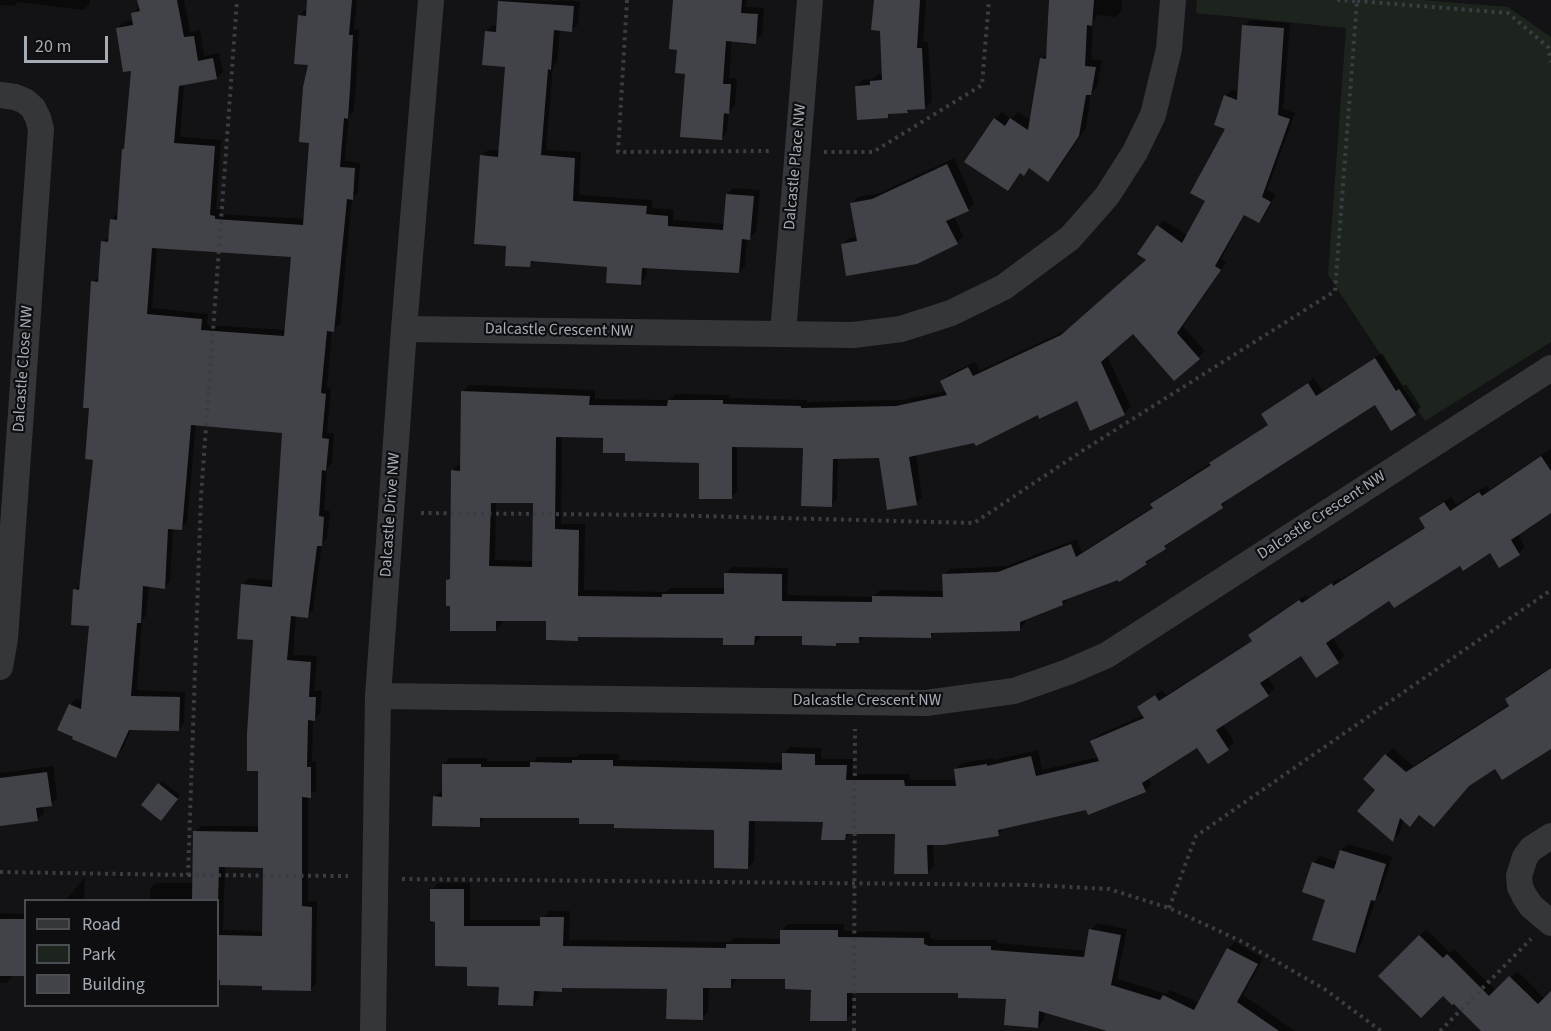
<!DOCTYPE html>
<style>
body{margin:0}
#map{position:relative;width:1551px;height:1031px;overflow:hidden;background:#131315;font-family:"Source Sans 3",sans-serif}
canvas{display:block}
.legend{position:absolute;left:24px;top:899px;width:195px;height:108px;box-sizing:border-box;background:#0e0e10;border:2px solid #4a4d52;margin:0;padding:8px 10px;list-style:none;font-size:18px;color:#a5acb5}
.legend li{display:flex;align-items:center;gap:12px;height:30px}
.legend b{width:30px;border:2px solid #4a4d52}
.scale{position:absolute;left:24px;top:36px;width:84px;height:27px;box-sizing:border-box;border:3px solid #a5acb5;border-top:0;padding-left:8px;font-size:18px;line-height:21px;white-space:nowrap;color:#a5acb5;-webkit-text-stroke:4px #0e0e10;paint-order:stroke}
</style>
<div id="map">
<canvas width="1551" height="1031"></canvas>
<ul class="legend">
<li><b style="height:8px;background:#34363a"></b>Road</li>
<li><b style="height:16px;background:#1d241d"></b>Park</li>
<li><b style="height:16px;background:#424348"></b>Building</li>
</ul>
<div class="scale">20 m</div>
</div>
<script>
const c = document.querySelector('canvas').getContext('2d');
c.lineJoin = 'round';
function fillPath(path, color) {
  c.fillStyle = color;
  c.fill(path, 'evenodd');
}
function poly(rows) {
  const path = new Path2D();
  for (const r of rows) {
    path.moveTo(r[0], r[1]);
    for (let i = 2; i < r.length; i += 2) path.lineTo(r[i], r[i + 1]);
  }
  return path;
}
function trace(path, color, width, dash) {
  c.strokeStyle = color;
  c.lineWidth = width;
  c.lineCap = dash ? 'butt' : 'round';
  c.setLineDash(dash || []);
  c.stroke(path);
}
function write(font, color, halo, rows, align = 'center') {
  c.font = font + ' "Source Sans 3",sans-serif';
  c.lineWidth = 4.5;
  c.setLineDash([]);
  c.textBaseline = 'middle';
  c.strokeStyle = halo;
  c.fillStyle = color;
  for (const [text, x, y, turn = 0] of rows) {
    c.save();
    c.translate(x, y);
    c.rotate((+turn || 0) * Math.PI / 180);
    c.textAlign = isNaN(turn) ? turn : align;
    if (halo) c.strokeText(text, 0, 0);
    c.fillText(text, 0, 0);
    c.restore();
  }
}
const green = poly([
 [1197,0,1423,0,1508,7,1551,37,1551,342,1425,421,1328,275,1346,28,1196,13]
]);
const shadow = poly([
 [0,0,90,0,90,4,83,10,18,2,14,6,0,5],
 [139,0,184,0,190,32,200,30,204,56,219,53,223,72,217,78,184,84,180,137,221,140,216,209,221,210,220,214,305,219,310,141,309,64,299,16,305,10,308,10,308,0,357,0,354,29,359,30,356,82,354,111,349,115,345,161,360,163,358,192,352,198,340,324,332,330,327,388,331,388,327,433,334,433,332,463,327,468,324,511,330,511,327,538,322,544,313,610,307,616,296,615,293,655,317,656,314,691,322,691,320,713,313,720,312,761,316,761,316,790,308,796,308,901,317,901,316,984,310,990,218,978,218,900,150,900,150,889,156,883,194,883,195,832,201,826,259,826,255,639,243,585,249,578,273,581,284,431,196,424,187,522,181,528,173,528,170,581,164,587,149,585,146,616,142,620,137,690,185,692,184,723,178,729,132,728,122,750,116,756,70,705,76,698,84,702,91,625,75,590,81,584,94,458,91,407,93,282,99,276,103,242,109,236,111,220,118,213,132,69,117,29,123,22,134,20,133,13,139,7],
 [157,246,293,255,286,330,207,325,208,314,152,308],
 [225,866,265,866,264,931,223,930],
 [501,0,580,1,578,24,572,30,560,29,557,62,553,66,546,150,581,152,579,195,652,200,652,208,674,210,673,220,725,224,727,195,733,188,760,190,756,232,750,238,747,238,745,266,739,272,647,267,646,277,640,283,609,265,535,260,530,266,508,245,482,156,488,150,500,150,506,65,486,32,492,25,498,26,499,2],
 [702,0,747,0,746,7,764,8,762,35,755,42,732,40,729,78,737,78,735,106,729,111,727,132,721,139],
 [875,0,926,0,923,42,928,42,932,101,925,108,910,109,907,112,891,113,887,117,856,86,863,80,873,79,878,74,884,74,881,30],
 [1051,0,1122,0,1122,10,1115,17,1098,15,1093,22,1091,59,1102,61,1097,87,1091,93,1086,128,1055,173,1048,180,1030,167,1023,174,1021,172,1008,189,995,119,1002,112,1011,119,1018,112,1031,121,1042,59,1047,53],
 [1250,20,1290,23,1283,109,1295,113,1267,190,1276,195,1265,215,1259,221,1245,214,1221,259,1226,263,1183,326,1205,351,1199,357,1133,332,1107,356,1131,407,1124,413,1091,429,1077,399,1038,413,975,441,916,454,922,497,916,503,880,457,838,458,837,499,831,505,804,447,737,445,737,491,731,497,700,461,627,451,604,437,562,435,561,524,585,524,584,590,666,592,670,588,726,588,726,573,732,567,788,568,787,595,873,597,880,590,944,591,944,575,950,569,1006,566,1077,539,1082,552,1154,506,1152,504,1158,498,1269,424,1263,414,1314,378,1323,391,1382,353,1403,386,1406,384,1421,407,1415,414,1375,403,1227,499,1228,500,1222,506,1171,541,1146,563,1118,578,1069,598,1063,604,1025,618,1025,623,1019,629,936,631,930,637,864,636,858,642,838,642,835,644,804,635,760,634,760,638,754,644,724,636,581,635,577,639,548,619,502,619,502,624,496,630,452,605,447,580,451,576,452,471,458,465,462,465,463,392,469,385,595,390,595,399,670,400,675,394,729,395,729,398,807,400,807,402,903,400,946,391,942,381,948,375,975,362,979,371,1069,329,1148,260,1158,226,1164,220,1188,236,1207,201,1227,128,1226,96,1232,90,1239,92,1244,26],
 [496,501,535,502,534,561,495,560],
 [954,158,974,203,968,210,954,216,963,236,957,243,842,245,849,238,857,237,852,204,858,197,880,193],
 [1551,449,1551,512,1518,534,1525,547,1519,553,1490,551,1390,599,1332,637,1344,655,1338,662,1302,654,1267,677,1275,688,1268,695,1223,724,1234,742,1228,749,1198,746,1148,777,1151,784,1145,791,1086,808,1005,828,998,834,933,843,934,866,927,873,896,832,851,832,845,839,825,821,755,820,754,861,748,867,716,828,616,822,580,816,486,816,479,825,434,797,441,791,443,791,444,764,450,758,487,758,487,761,534,761,538,757,577,757,580,754,619,754,619,760,784,763,784,754,790,747,821,748,821,759,853,759,852,774,910,774,910,780,957,780,955,770,962,763,993,758,993,760,1038,750,1042,770,1099,757,1092,741,1098,735,1144,715,1139,708,1145,701,1162,690,1166,695,1253,640,1250,635,1256,628,1306,595,1309,598,1339,578,1340,580,1426,527,1420,518,1427,512,1451,497,1456,505,1486,486,1489,490],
 [1551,667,1551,747,1496,767,1420,814,1416,818,1404,819,1399,834,1393,840,1377,789,1365,779,1386,755,1393,748,1413,766,1510,704,1506,699,1513,692],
 [53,766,57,798,51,804,43,805,44,813,37,819,0,824,0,773],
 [162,781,180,795,164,816,143,805],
 [1348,844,1392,857,1381,892,1376,898,1361,945,1354,951,1326,899,1313,863,1320,856,1338,862,1341,850],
 [85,877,84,900,66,900,81,882],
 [438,883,470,883,470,920,542,920,549,911,570,911,569,940,729,942,734,938,782,939,782,930,788,924,844,924,844,931,930,932,930,938,936,940,997,940,997,943,1086,951,1091,930,1097,923,1127,929,1117,979,1166,994,1170,990,1199,1003,1228,949,1235,942,1263,958,1243,995,1295,1031,1126,1031,1045,1011,1044,1020,1037,1027,1008,997,959,991,853,991,853,1013,846,1020,812,988,787,978,737,977,737,980,731,987,709,987,708,1012,702,1018,668,988,565,986,562,990,540,990,539,998,533,1005,469,965,437,920,432,890],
 [0,913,26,914,26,975,13,975,6,983,0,983],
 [1426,929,1450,953,1454,949,1497,991,1517,971,1545,999,1551,994,1551,1031,1484,1031,1454,1001,1443,994,1380,976]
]);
const building = poly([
 [137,0,177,0,184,37,194,36,198,61,213,58,217,79,179,86,174,143,215,146,210,215,215,216,215,219,303,225,309,143,299,142,303,87,308,65,294,64,298,15,306,16,307,0,352,0,349,35,353,35,350,89,348,119,344,118,340,167,355,168,353,200,347,199,334,332,327,331,321,393,326,394,322,438,329,439,326,471,322,470,319,516,324,517,322,546,317,546,308,618,291,616,287,660,311,662,309,697,316,697,315,721,308,720,307,767,311,767,311,798,302,797,302,906,312,907,311,991,262,990,262,986,220,985,220,980,218,980,218,935,262,936,263,868,219,867,218,900,192,900,193,831,258,832,258,771,247,771,247,734,253,640,237,639,241,584,272,587,282,433,191,425,182,530,168,529,165,589,143,586,141,623,137,623,131,696,180,697,179,731,129,730,116,758,72,739,73,737,57,730,69,704,81,709,89,626,71,625,73,589,79,590,93,460,85,459,89,408,83,408,91,281,98,282,101,241,108,242,110,219,117,220,122,149,124,149,131,71,123,72,116,28,133,25,131,13,140,11],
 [152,248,291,257,284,336,201,330,202,319,147,314],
 [673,0,742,0,741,13,758,14,756,44,726,41,723,84,731,84,729,114,724,113,722,140,680,137,685,74,675,73,677,50,669,49],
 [874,0,920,0,917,48,922,48,925,109,907,110,908,113,888,114,888,118,857,120,855,86,870,85,870,81,882,80,880,31,871,30],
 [1049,0,1094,0,1092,26,1087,25,1085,66,1096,67,1091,95,1086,95,1079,136,1048,182,1029,168,1024,176,1020,173,1008,191,964,162,994,118,1005,126,1010,118,1028,130,1040,58,1046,59],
 [498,1,574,6,572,32,554,30,551,70,548,69,541,155,575,158,573,201,647,206,646,214,668,216,668,226,723,230,726,194,754,196,750,240,742,239,739,273,642,268,641,285,606,283,607,267,531,261,530,267,505,266,506,246,474,244,480,155,498,157,505,67,482,65,485,31,496,32],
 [1242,25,1284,28,1278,115,1290,119,1262,197,1271,202,1259,223,1244,215,1215,266,1221,270,1177,333,1200,359,1174,381,1133,334,1101,362,1125,415,1090,431,1077,401,1039,419,1038,415,976,446,974,443,909,457,917,505,887,510,879,458,833,459,832,507,801,506,803,448,732,447,732,499,699,499,699,463,625,461,625,453,603,453,603,438,556,437,555,529,579,530,578,596,662,597,662,594,724,594,724,573,782,574,782,601,872,602,872,596,943,597,942,574,998,572,1071,544,1076,557,1153,508,1150,504,1211,465,1209,463,1268,425,1261,414,1308,383,1316,396,1375,358,1396,391,1399,389,1416,415,1391,431,1375,405,1221,504,1223,508,1164,546,1166,549,1145,562,1147,564,1119,582,1118,580,1062,601,1063,605,1020,622,1020,631,931,633,931,638,859,637,859,643,836,643,836,646,802,645,802,636,755,636,754,645,723,645,723,638,578,637,578,641,546,640,546,621,496,621,496,631,450,631,450,606,446,606,446,580,450,579,451,470,460,471,461,391,590,396,589,405,667,406,668,400,723,400,723,404,801,406,801,408,896,406,947,395,940,381,968,367,973,376,1061,335,1146,260,1137,254,1157,225,1182,243,1205,201,1190,193,1225,129,1214,125,1224,95,1237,100],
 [491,503,533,503,532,567,489,566],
 [947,164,969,211,946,221,958,244,917,264,846,276,841,244,857,241,850,203,872,199],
 [1541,456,1551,471,1551,513,1511,540,1520,555,1499,568,1490,553,1463,571,1460,566,1394,608,1389,601,1326,643,1339,663,1316,678,1301,656,1260,683,1269,696,1216,730,1229,750,1208,764,1197,748,1142,783,1146,792,1088,815,1086,810,998,830,999,836,944,845,927,845,928,874,894,874,895,834,846,834,845,840,821,840,823,822,749,821,748,869,714,868,714,830,614,828,614,824,579,824,579,818,480,818,480,827,432,826,433,796,442,797,442,764,481,764,481,767,530,767,530,762,572,763,572,760,613,760,613,766,782,770,782,753,815,754,815,765,847,765,846,780,904,780,905,786,956,786,954,769,987,764,987,766,1031,756,1036,776,1099,761,1090,741,1144,718,1137,707,1155,695,1159,701,1252,641,1248,635,1299,600,1302,603,1332,583,1333,586,1425,528,1419,518,1444,502,1450,511,1479,492,1482,496],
 [1551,668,1551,749,1502,780,1495,769,1469,786,1434,827,1419,815,1410,827,1400,818,1393,842,1357,811,1375,790,1363,779,1385,754,1406,772,1509,706,1505,699],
 [47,772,52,806,36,808,38,821,0,826,0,778],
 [158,783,178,799,161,821,141,805],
 [1340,850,1386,864,1375,901,1371,900,1355,953,1312,940,1325,900,1302,892,1312,862,1334,869],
 [430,889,464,889,464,926,540,926,540,917,564,917,563,946,726,948,726,944,780,944,780,930,838,930,838,937,924,938,924,944,929,946,991,946,991,950,1084,957,1089,929,1121,935,1111,985,1160,1000,1163,995,1194,1010,1227,948,1258,964,1237,1002,1279,1031,1107,1031,1039,1011,1038,1028,1004,1025,1006,999,958,998,958,993,847,993,847,1021,810,1021,811,990,785,989,785,979,731,979,731,988,703,988,703,1020,666,1019,667,989,562,988,562,992,534,991,533,1006,498,1005,499,987,467,986,467,967,435,966,435,922,430,921],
 [0,919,26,919,26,976,0,976],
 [1419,935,1443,958,1447,954,1489,996,1509,976,1538,1004,1551,991,1551,1031,1481,1031,1454,1004,1452,1005,1443,996,1421,1018,1378,976]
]);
const path = poly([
 [627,0,618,152,772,151],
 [1357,1,1508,13,1548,47,1551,62],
 [824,152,873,152,982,85,989,0],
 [421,513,661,515,974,523,1082,451,1335,291,1357,1,1337,0],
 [0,872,188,875,201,496,237,0],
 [188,875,348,876],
 [402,879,1031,885,1109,889,1169,908,1243,942,1326,990,1381,1031],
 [1169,908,1196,836,1551,590],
 [854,1031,855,729],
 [1440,1031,1531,939]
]);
const street = poly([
 [0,95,15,97,25,101,33,108,38,118,41,129,5,639,0,667],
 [404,329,853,335,901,329,951,313,1004,287,1070,238,1107,196,1135,152,1153,115,1169,49,1173,0],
 [783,333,810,0],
 [378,696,926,703,1014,691,1068,672,1107,655,1551,368],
 [1551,836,1531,849,1525,857,1519,876,1520,887,1525,897,1531,906,1551,923],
 [373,1031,378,696,404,329,431,0]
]);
const streetNames = [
 ["Dalcastle Place NW",796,167,-85],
 ["Dalcastle Crescent NW",559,331,1],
 ["Dalcastle Close NW",24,369,-86],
 ["Dalcastle Drive NW",391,515,-86],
 ["Dalcastle Crescent NW",1322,516,-33],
 ["Dalcastle Crescent NW",867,701]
];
fillPath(green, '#1d241d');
fillPath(shadow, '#0007');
fillPath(building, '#424348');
trace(path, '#3a3d41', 4, [3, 4.5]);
trace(street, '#34363a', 26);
write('16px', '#a5acb5', '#0e0e10', streetNames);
</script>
